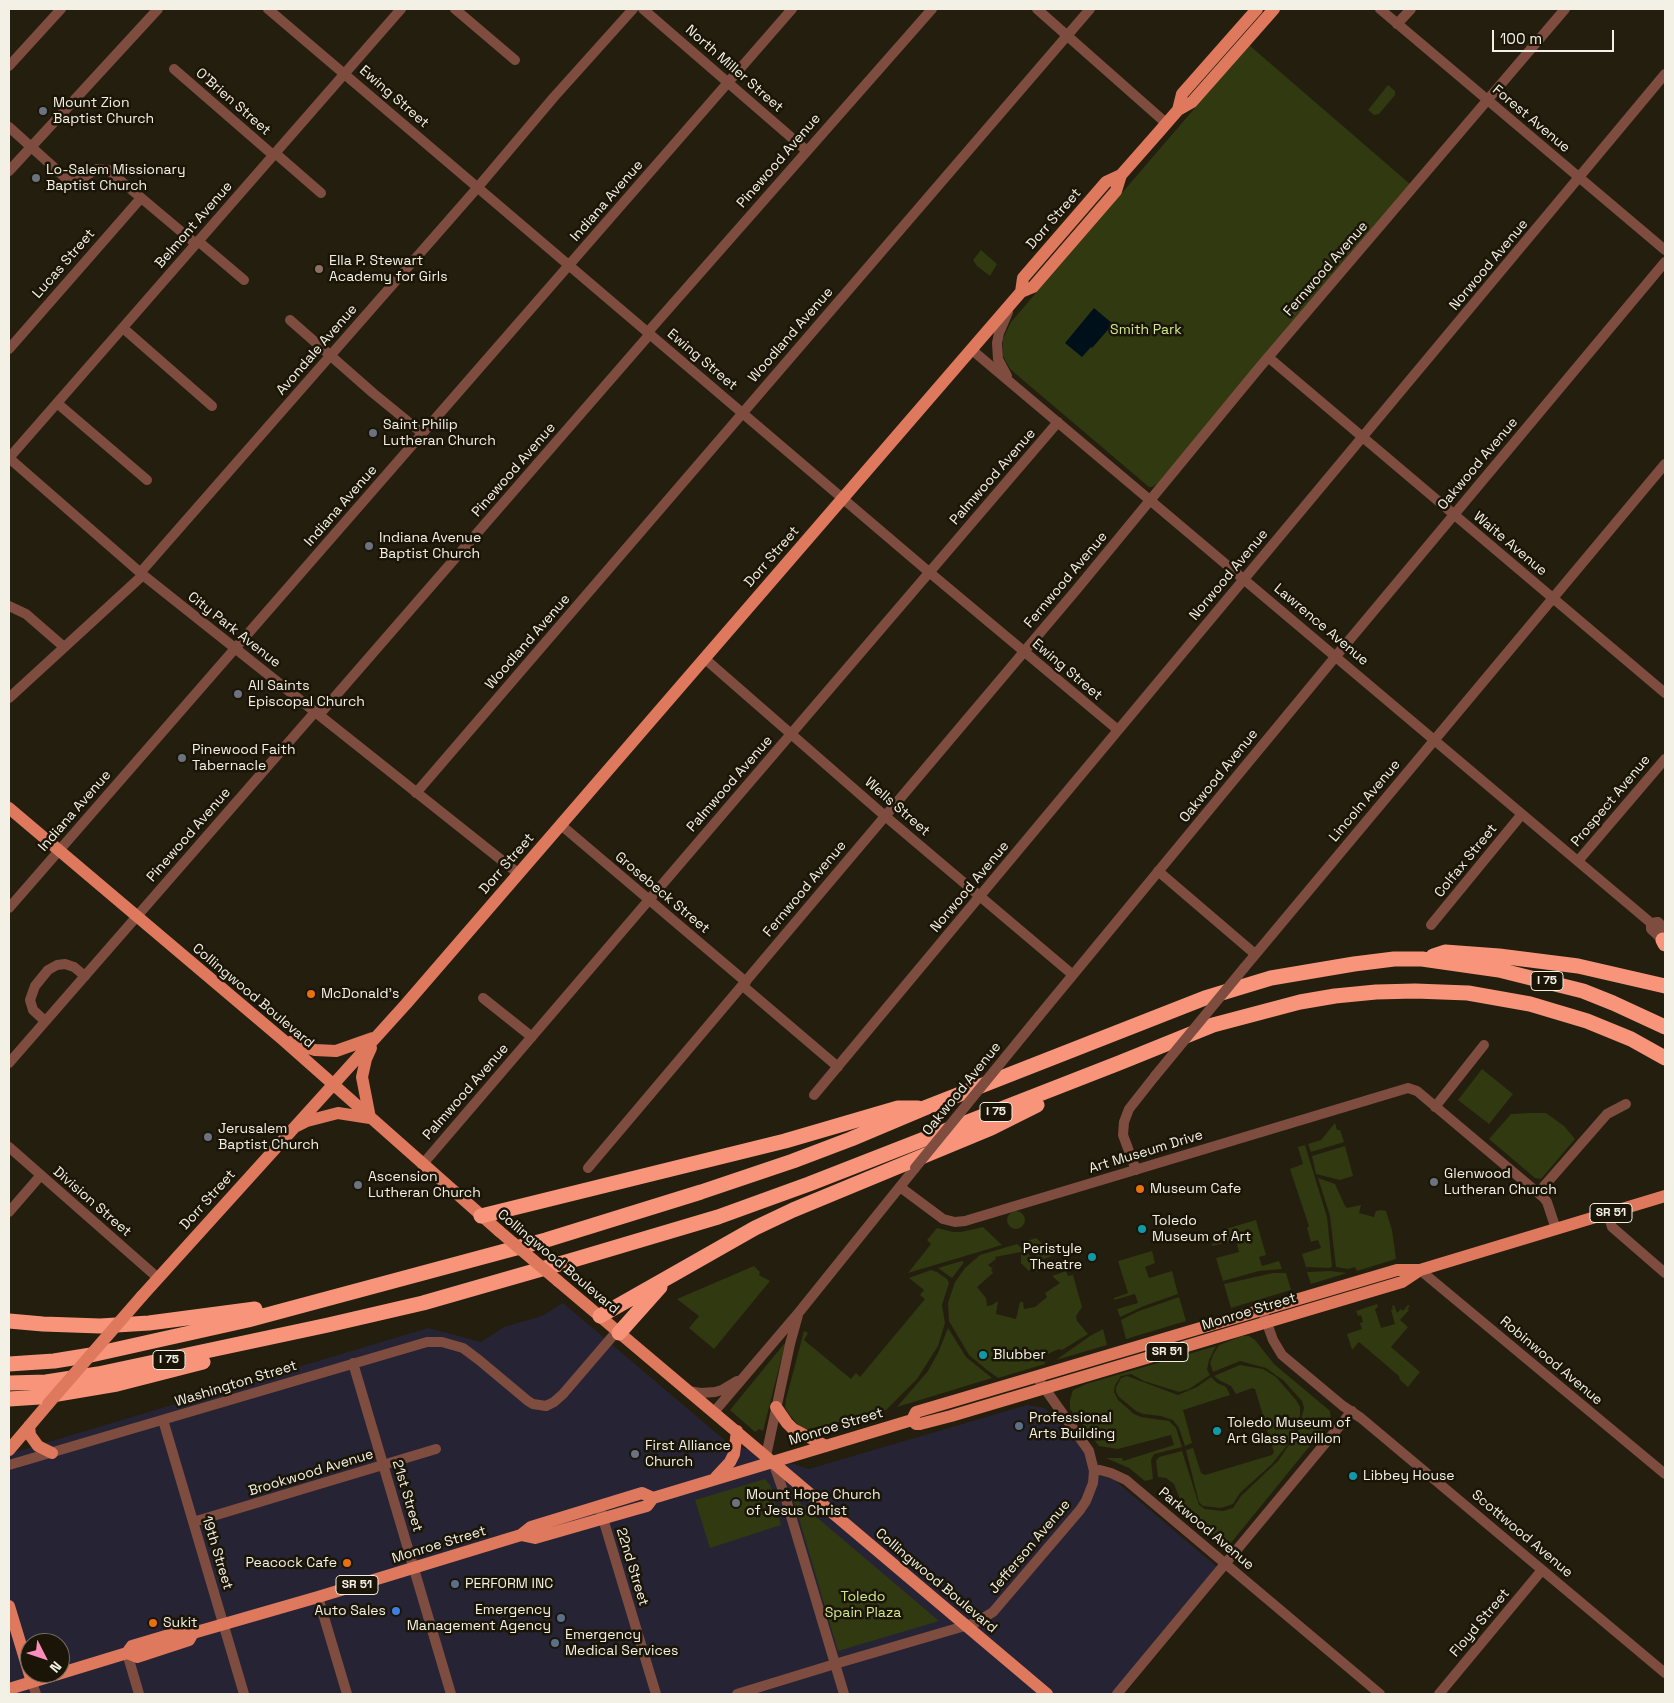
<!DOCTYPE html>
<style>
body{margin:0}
#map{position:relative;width:1674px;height:1703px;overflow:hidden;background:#241e0f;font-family:"Space Grotesk",sans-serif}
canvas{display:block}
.frame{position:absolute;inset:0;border:10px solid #f3f0e5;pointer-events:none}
.north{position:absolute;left:20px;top:1633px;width:50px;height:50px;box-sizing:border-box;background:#1a1506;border:1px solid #716d5f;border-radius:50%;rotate:131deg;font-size:14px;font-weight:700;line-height:20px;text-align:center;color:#f3f0e5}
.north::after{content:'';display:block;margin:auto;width:18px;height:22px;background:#fe8ebb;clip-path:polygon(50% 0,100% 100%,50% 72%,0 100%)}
.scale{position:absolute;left:1492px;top:30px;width:122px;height:22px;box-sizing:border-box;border:2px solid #f3f0e5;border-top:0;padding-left:6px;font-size:15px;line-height:18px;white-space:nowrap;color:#f3f0e5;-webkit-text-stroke:4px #1a1506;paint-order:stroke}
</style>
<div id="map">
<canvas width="1674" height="1703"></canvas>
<div class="frame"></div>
<div class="north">N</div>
<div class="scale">100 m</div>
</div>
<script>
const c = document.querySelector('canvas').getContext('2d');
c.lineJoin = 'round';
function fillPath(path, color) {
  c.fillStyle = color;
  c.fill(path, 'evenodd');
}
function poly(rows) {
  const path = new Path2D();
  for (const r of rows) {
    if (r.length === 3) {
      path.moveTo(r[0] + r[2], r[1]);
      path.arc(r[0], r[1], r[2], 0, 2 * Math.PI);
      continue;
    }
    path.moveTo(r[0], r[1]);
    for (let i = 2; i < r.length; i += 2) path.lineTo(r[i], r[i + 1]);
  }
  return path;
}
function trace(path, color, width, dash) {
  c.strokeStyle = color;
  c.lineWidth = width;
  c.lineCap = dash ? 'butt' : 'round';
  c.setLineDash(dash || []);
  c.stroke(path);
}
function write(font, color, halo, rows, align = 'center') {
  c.font = font + ' "Space Grotesk",sans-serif';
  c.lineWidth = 5;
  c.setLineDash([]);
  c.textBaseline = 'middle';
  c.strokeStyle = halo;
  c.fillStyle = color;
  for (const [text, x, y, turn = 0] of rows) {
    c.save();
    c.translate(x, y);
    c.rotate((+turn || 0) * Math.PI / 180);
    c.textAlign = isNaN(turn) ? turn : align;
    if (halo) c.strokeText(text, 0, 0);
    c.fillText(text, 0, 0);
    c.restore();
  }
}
const commercial = poly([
 [563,1303,728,1443,809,1469,1027,1405,1045,1408,1118,1483,1217,1567,1112,1694,9,1694,9,1454,428,1328,481,1342,504,1327,542,1316],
 [30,1643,60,1643,60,1673,30,1673]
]);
const green = poly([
 [1249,45,1410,184,1158,483,1152,487,1149,487,1010,369,1003,356,1003,339,1011,322],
 [1388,85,1395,91,1395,95,1379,114,1374,115,1368,110],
 [981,250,997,264,990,276,977,266,973,260],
 [1482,1069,1513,1094,1489,1124,1458,1100],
 [1531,1113,1546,1113,1564,1126,1575,1139,1541,1179,1535,1178,1489,1139,1511,1114],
 [1335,1123,1337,1130,1340,1130,1344,1142,1311,1152,1308,1144,1321,1140],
 [1305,1145,1327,1217,1332,1266,1330,1268,1306,1267,1302,1254,1321,1248,1318,1240,1311,1242,1307,1228,1309,1226,1290,1169,1303,1164,1298,1147],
 [1345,1146,1353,1176,1340,1180,1316,1174,1312,1156],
 [1318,1178,1335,1184,1345,1206,1347,1208,1361,1205,1359,1213,1374,1217,1376,1211,1381,1210,1386,1211,1392,1230,1396,1259,1357,1271,1355,1267,1348,1269,1336,1267,1330,1216],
 [1016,1220,9],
 [1256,1220,1266,1255,1259,1257,1262,1266,1279,1261,1282,1269,1259,1271,1223,1281,1216,1258,1239,1252,1236,1240,1212,1246,1212,1244,1224,1240,1222,1230],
 [983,1227,1002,1245,908,1273,931,1244,927,1240,937,1228,953,1232,961,1232],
 [1036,1238,1055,1255,1040,1260,1021,1243],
 [1017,1244,1036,1261,1037,1265,1041,1264,1042,1268,1037,1272,1031,1268,1029,1271,1021,1263,1021,1252,995,1257,996,1259,988,1265,993,1269,991,1270,993,1273,977,1287,986,1298,987,1306,992,1305,998,1301,996,1314,1016,1319,1020,1302,1023,1302,1024,1309,1035,1307,1047,1297,1045,1293,1060,1283,1052,1276,1066,1271,1068,1276,1073,1275,1082,1307,1076,1316,1077,1321,1088,1334,1062,1350,1059,1349,1043,1356,1045,1364,998,1378,987,1370,969,1355,949,1321,948,1303,955,1282,965,1268,980,1255],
 [1152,1251,1155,1263,1145,1267,1149,1278,1172,1271,1178,1294,1144,1306,1120,1317,1117,1309,1138,1303,1135,1294,1114,1300,1114,1298,1128,1293,1118,1261],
 [962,1261,964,1262,962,1265,952,1278,938,1268],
 [754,1266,760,1272,759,1275,770,1281,714,1349,689,1328,699,1316,677,1299],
 [931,1270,937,1272,947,1279,949,1283,942,1305,945,1323,938,1346,917,1379,886,1410,827,1425,807,1429,799,1426,789,1414,785,1407,786,1399,804,1331,808,1333,804,1340,851,1379,856,1373,860,1377,925,1299,920,1295,924,1290,909,1278],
 [1330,1271,1347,1273,1311,1284,1307,1272],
 [1273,1273,1286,1273,1291,1290,1231,1308,1224,1284],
 [1179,1297,1186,1321,1126,1339,1121,1320,1139,1311],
 [1377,1304,1378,1307,1375,1309,1381,1328,1395,1324,1391,1310,1393,1309,1392,1306,1394,1305,1397,1313,1401,1309,1403,1311,1408,1305,1410,1306,1407,1309,1409,1310,1400,1320,1408,1327,1391,1347,1420,1372,1408,1387,1400,1380,1399,1376,1359,1342,1352,1350,1347,1334,1362,1329,1360,1323,1363,1322,1361,1315,1358,1316,1356,1311],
 [948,1328,966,1357,992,1378,897,1407,928,1371,938,1353],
 [1103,1329,1107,1345,1056,1360,1090,1336],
 [1242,1336,1249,1336,1255,1340,1274,1364,1330,1411,1331,1420,1226,1549,1186,1515,1174,1484,1166,1478,1158,1477,1156,1461,1159,1457,1182,1451,1199,1505,1205,1509,1223,1511,1233,1508,1241,1496,1278,1461,1298,1432,1304,1408,1302,1401,1284,1381,1266,1368,1240,1361,1213,1372,1210,1363,1213,1355,1219,1345],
 [784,1344,785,1344,763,1431,759,1429,755,1432,730,1410],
 [1216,1346,1209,1360,1207,1370,1210,1375,1189,1389,1179,1392,1144,1381,1131,1374,1121,1376,1115,1385,1114,1392,1118,1400,1134,1414,1141,1417,1169,1421,1176,1428,1182,1447,1154,1454,1151,1460,1153,1479,1145,1481,1129,1468,1106,1458,1122,1458,1123,1461,1174,1445,1171,1435,1118,1449,1099,1446,1070,1409,1070,1400,1073,1390,1086,1384],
 [1240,1365,1263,1369,1276,1377,1296,1400,1300,1407,1300,1416,1297,1424,1288,1444,1272,1464,1240,1493,1233,1504,1221,1508,1203,1506,1199,1502,1186,1450,1193,1448,1201,1473,1205,1475,1272,1455,1274,1452,1255,1389,1252,1388,1236,1394,1231,1386,1219,1380,1214,1376],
 [1127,1376,1178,1395,1197,1387,1211,1377,1217,1383,1226,1387,1230,1395,1183,1410,1192,1443,1185,1446,1179,1428,1173,1420,1161,1416,1143,1414,1136,1411,1119,1397,1116,1392,1116,1387,1121,1378],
 [765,1479,770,1485,781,1525,710,1548,695,1500],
 [793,1498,794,1498,939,1621,838,1651]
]);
const water = poly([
 [1094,308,1113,324,1092,348,1091,347,1082,357,1065,343]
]);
const minor = poly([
 [268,9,929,572,1118,730],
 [401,9,9,458,143,575,519,874],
 [455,9,515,60],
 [643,9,807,151],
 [1037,9,1166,123],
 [1380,9,1665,250],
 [1397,24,1411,9],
 [9,66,61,9],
 [174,69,273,155],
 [9,127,69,181,76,182,97,169,108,170,196,244],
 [275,153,321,193],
 [9,171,158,9],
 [198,241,244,280],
 [290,320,373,393,422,433],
 [123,328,212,406],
 [648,332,932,9],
 [9,349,141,198],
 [972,350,1651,923,1658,922,1665,929],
 [1268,357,1665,693],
 [1007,376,998,359,997,343,999,333,1008,312],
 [57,403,147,480],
 [140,573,478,187,554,97,633,9],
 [9,606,26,614,64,647],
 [704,658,885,816,1073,975],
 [9,698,143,575],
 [319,715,650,334],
 [416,793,1090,9],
 [561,825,746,982],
 [1578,861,1665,759],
 [1158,871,1255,954],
 [9,908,792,9],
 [1651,923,1651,929,1665,942],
 [1431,925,1522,814],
 [1244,968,1665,464],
 [743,986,838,1067],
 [483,998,532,1037],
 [1039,1016,1336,656,1665,262],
 [45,1021,33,1010,30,1000,35,986,48,970,57,965,65,964,74,967,85,976],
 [9,1063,315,712],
 [814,1095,1665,74],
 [1435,1107,1484,1045],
 [9,1147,158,1278],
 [422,1165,1058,422],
 [588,1168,1077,589,1259,368,1565,9],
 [1136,1170,1123,1135,1124,1122,1129,1109,1155,1076],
 [900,1187,943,1219,955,1222,965,1221,1408,1088,1417,1091,1544,1198,1547,1202,1556,1229],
 [1538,1193,1607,1114,1626,1104],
 [9,1212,41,1175],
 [1608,1214,1612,1227,1665,1273],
 [1420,1270,1665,1474],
 [1264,1315,1273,1340,1282,1355,1343,1406,1361,1418,1665,1673],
 [353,1363,451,1694],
 [688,1391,701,1393,715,1392,722,1390,737,1381],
 [714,1412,800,1311,915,1168],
 [163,1420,244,1694],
 [766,1456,790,1344,798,1315],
 [773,1462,785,1496,844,1694],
 [9,1465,427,1342,442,1342,463,1348,479,1360,528,1401,533,1404,546,1406,554,1402,563,1394,617,1331],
 [1094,1471,1100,1470,1111,1473,1126,1480,1380,1694],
 [601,1512,656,1694],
 [193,1522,436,1449],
 [318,1597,347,1694],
 [127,1653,139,1694],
 [32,1682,36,1694],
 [737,1694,835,1664,975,1623,993,1612,1080,1510,1086,1501,1093,1483,1094,1471,1089,1451,1036,1376],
 [1117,1694,1352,1411],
 [1439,1694,1542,1570]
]);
const major = poly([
 [1178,110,1182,94,1257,9],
 [1021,292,1023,278,1106,182,1121,175],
 [9,808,282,1039,499,1231],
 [290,1042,315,1050,336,1051,373,1038],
 [297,1126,307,1121,338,1113,370,1118,362,1077,366,1059,371,1048],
 [558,1281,1047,1694],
 [142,1296,406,1004,1021,292,1033,287,1116,191,1121,175,1158,133,1178,110,1192,102,1274,9],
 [776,1407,787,1423,793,1429,826,1446],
 [912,1420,916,1424,920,1424,951,1416,1402,1282,1420,1270,1665,1196],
 [29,1426,30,1435,38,1446,52,1453],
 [9,1450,48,1404],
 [716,1477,730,1462,734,1454,737,1431],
 [521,1535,535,1538,636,1509,647,1506,653,1498,912,1420,916,1412,950,1402,1397,1270,1420,1270],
 [9,1606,32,1682],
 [127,1653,137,1657,189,1640,193,1633],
 [9,1689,127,1653,132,1646,186,1630,193,1633,318,1597,521,1535,531,1527,642,1493,653,1498]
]);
const highway = poly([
 [1663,940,1665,944],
 [1433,956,1445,952,1499,956,1578,966,1665,986],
 [481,1216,785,1141,898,1108,918,1108],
 [600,1316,755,1228,793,1210,991,1128,1037,1105],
 [9,1321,43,1324,100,1326,149,1323,255,1309],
 [619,1333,660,1287],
 [9,1364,54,1361,91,1355,248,1320,546,1240,701,1192,793,1161,851,1139,927,1107,1205,998,1271,978,1354,964,1394,959,1422,959,1499,970,1583,991,1613,1003,1665,1027],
 [9,1383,46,1382,98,1374,328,1325,423,1303,573,1260,718,1217,809,1184,1119,1063,1213,1025,1300,1002,1335,996,1376,992,1415,991,1468,993,1530,1004,1587,1021,1631,1039,1665,1058],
 [9,1399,40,1397,117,1384,203,1362]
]);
const minorBridge = poly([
 [1155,1076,1244,968],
 [915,1168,1039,1016]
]);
const majorBridge = poly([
 [499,1231,558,1281],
 [48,1404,142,1296]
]);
const markers = [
 [43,111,5,"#6b7280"],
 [36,178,5,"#6b7280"],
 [319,269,5,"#8d6e63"],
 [373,433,5,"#6b7280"],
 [369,546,5,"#6b7280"],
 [238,694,5,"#6b7280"],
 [182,758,5,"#6b7280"],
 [311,994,5,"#e8710a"],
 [208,1137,5,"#6b7280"],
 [1434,1182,5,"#6b7280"],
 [358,1185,5,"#6b7280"],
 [1140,1189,5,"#e8710a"],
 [1142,1229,5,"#0f9aa8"],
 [1092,1257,5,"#0f9aa8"],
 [983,1355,5,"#0f9aa8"],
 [1019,1426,5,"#5c6f8a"],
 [1217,1431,5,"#0f9aa8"],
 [635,1454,5,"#6b7280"],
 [1353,1476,5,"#0f9aa8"],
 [736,1503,5,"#6b7280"],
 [347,1563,5,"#e8710a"],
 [455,1584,5,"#5c6f8a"],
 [396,1611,5,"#3f7fe0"],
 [561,1618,5,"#5c6f8a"],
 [153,1623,5,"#e8710a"],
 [555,1643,5,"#5c6f8a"]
];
const shields = [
 [1547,981,32],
 [996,1112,32],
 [1611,1213,42],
 [1167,1352,42],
 [169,1360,32],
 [357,1585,42]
];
const shieldNames = [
 ["I 75",1547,981],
 ["I 75",996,1112],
 ["SR 51",1611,1213],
 ["SR 51",1167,1352],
 ["I 75",169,1360],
 ["SR 51",357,1585]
];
const streetNames = [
 ["North Miller Street",734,69,41],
 ["Ewing Street",394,97,41],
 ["O'Brien Street",233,102,41],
 ["Forest Avenue",1531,119,40],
 ["Pinewood Avenue",779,161,-49],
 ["Indiana Avenue",607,201,-49],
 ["Dorr Street",1054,219,-49],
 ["Belmont Avenue",194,225,-49],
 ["Lucas Street",64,264,-49],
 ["Norwood Avenue",1489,265,-50],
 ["Fernwood Avenue",1326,269,-49],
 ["Woodland Avenue",791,335,-49],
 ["Avondale Avenue",317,350,-49],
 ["Ewing Street",702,360,40],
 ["Oakwood Avenue",1478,464,-50],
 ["Pinewood Avenue",514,470,-49],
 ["Palmwood Avenue",993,477,-49],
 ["Indiana Avenue",341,506,-49],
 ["Waite Avenue",1510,544,40],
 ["Dorr Street",772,557,-49],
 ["Norwood Avenue",1229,575,-50],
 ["Fernwood Avenue",1066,580,-50],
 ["Lawrence Avenue",1321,625,40],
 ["City Park Avenue",234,630,38],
 ["Woodland Avenue",528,642,-49],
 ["Ewing Street",1067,670,40],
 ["Oakwood Avenue",1219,776,-51],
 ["Palmwood Avenue",730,784,-49],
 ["Lincoln Avenue",1365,801,-50],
 ["Prospect Avenue",1611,801,-50],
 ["Wells Street",897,807,41],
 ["Indiana Avenue",75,811,-49],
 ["Pinewood Avenue",189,835,-49],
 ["Colfax Street",1466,861,-51],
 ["Dorr Street",507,864,-49],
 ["Norwood Avenue",970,887,-50],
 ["Fernwood Avenue",805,889,-50],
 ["Grosebeck Street",662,893,40],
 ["Collingwood Boulevard",253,996,40],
 ["Oakwood Avenue",962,1089,-51],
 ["Palmwood Avenue",466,1092,-49],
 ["Art Museum Drive",1146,1152,-17],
 ["Dorr Street",208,1200,-48],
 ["Division Street",92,1202,41],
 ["Collingwood Boulevard",558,1262,40],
 ["Monroe Street",1249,1312,-17],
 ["Robinwood Avenue",1551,1361,40],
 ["Washington Street",236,1384,-17],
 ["Monroe Street",836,1427,-17],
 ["Brookwood Avenue",311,1473,-17],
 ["21st Street",407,1496,73],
 ["Parkwood Avenue",1206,1529,40],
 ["Scottwood Avenue",1522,1534,40],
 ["Monroe Street",439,1545,-17],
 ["Jefferson Avenue",1030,1547,-50],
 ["19th Street",217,1553,73],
 ["22nd Street",632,1567,73],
 ["Collingwood Boulevard",936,1581,40],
 ["Floyd Street",1480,1623,-50]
];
const poiNames = [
 ["Mount Zion",53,103],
 ["Baptist Church",53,119],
 ["Lo-Salem Missionary",46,170],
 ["Baptist Church",46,186],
 ["Ella P. Stewart",329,261],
 ["Academy for Girls",329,277],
 ["Saint Philip",383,425],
 ["Lutheran Church",383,441],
 ["Indiana Avenue",379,538],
 ["Baptist Church",379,554],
 ["All Saints",248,686],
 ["Episcopal Church",248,702],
 ["Pinewood Faith",192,750],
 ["Tabernacle",192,766],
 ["McDonald's",321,994],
 ["Jerusalem",218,1129],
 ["Baptist Church",218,1145],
 ["Glenwood",1444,1174],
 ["Lutheran Church",1444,1190],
 ["Ascension",368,1177],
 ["Lutheran Church",368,1193],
 ["Museum Cafe",1150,1189],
 ["Toledo",1152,1221],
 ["Museum of Art",1152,1237],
 ["Peristyle",1082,1249,"right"],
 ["Theatre",1082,1265,"right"],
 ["Blubber",993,1355],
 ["Professional",1029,1418],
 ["Arts Building",1029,1434],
 ["Toledo Museum of",1227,1423],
 ["Art Glass Pavillon",1227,1439],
 ["First Alliance",645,1446],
 ["Church",645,1462],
 ["Libbey House",1363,1476],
 ["Mount Hope Church",746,1495],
 ["of Jesus Christ",746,1511],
 ["Peacock Cafe",337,1563,"right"],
 ["PERFORM INC",465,1584],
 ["Emergency",551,1610,"right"],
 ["Management Agency",551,1626,"right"],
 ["Auto Sales",386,1611,"right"],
 ["Sukit",163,1623],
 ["Emergency",565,1635],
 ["Medical Services",565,1651]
];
const parkNames = [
 ["Smith Park",1146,330],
 ["Toledo",863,1597],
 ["Spain Plaza",863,1613]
];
fillPath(commercial, '#262434');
fillPath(green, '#303910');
fillPath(water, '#00101b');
trace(minor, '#7f4d40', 10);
trace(major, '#df795e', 12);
trace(highway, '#f79479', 15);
trace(minorBridge, '#7f4d40', 10);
trace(majorBridge, '#df795e', 12);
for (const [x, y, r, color] of markers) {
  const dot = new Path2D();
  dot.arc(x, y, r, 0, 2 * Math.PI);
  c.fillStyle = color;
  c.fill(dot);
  trace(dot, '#1a1506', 2);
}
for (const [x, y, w] of shields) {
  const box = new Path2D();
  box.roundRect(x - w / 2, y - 9.5, w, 19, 4);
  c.fillStyle = '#1a1506';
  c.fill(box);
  trace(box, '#f3f0e5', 1);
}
write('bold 12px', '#f3f0e5', null, shieldNames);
write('14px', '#f3f0e5', '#1a1506', streetNames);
write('14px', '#f3f0e5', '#1a1506', poiNames, 'left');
write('14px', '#d1e986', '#1a1506', parkNames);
</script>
